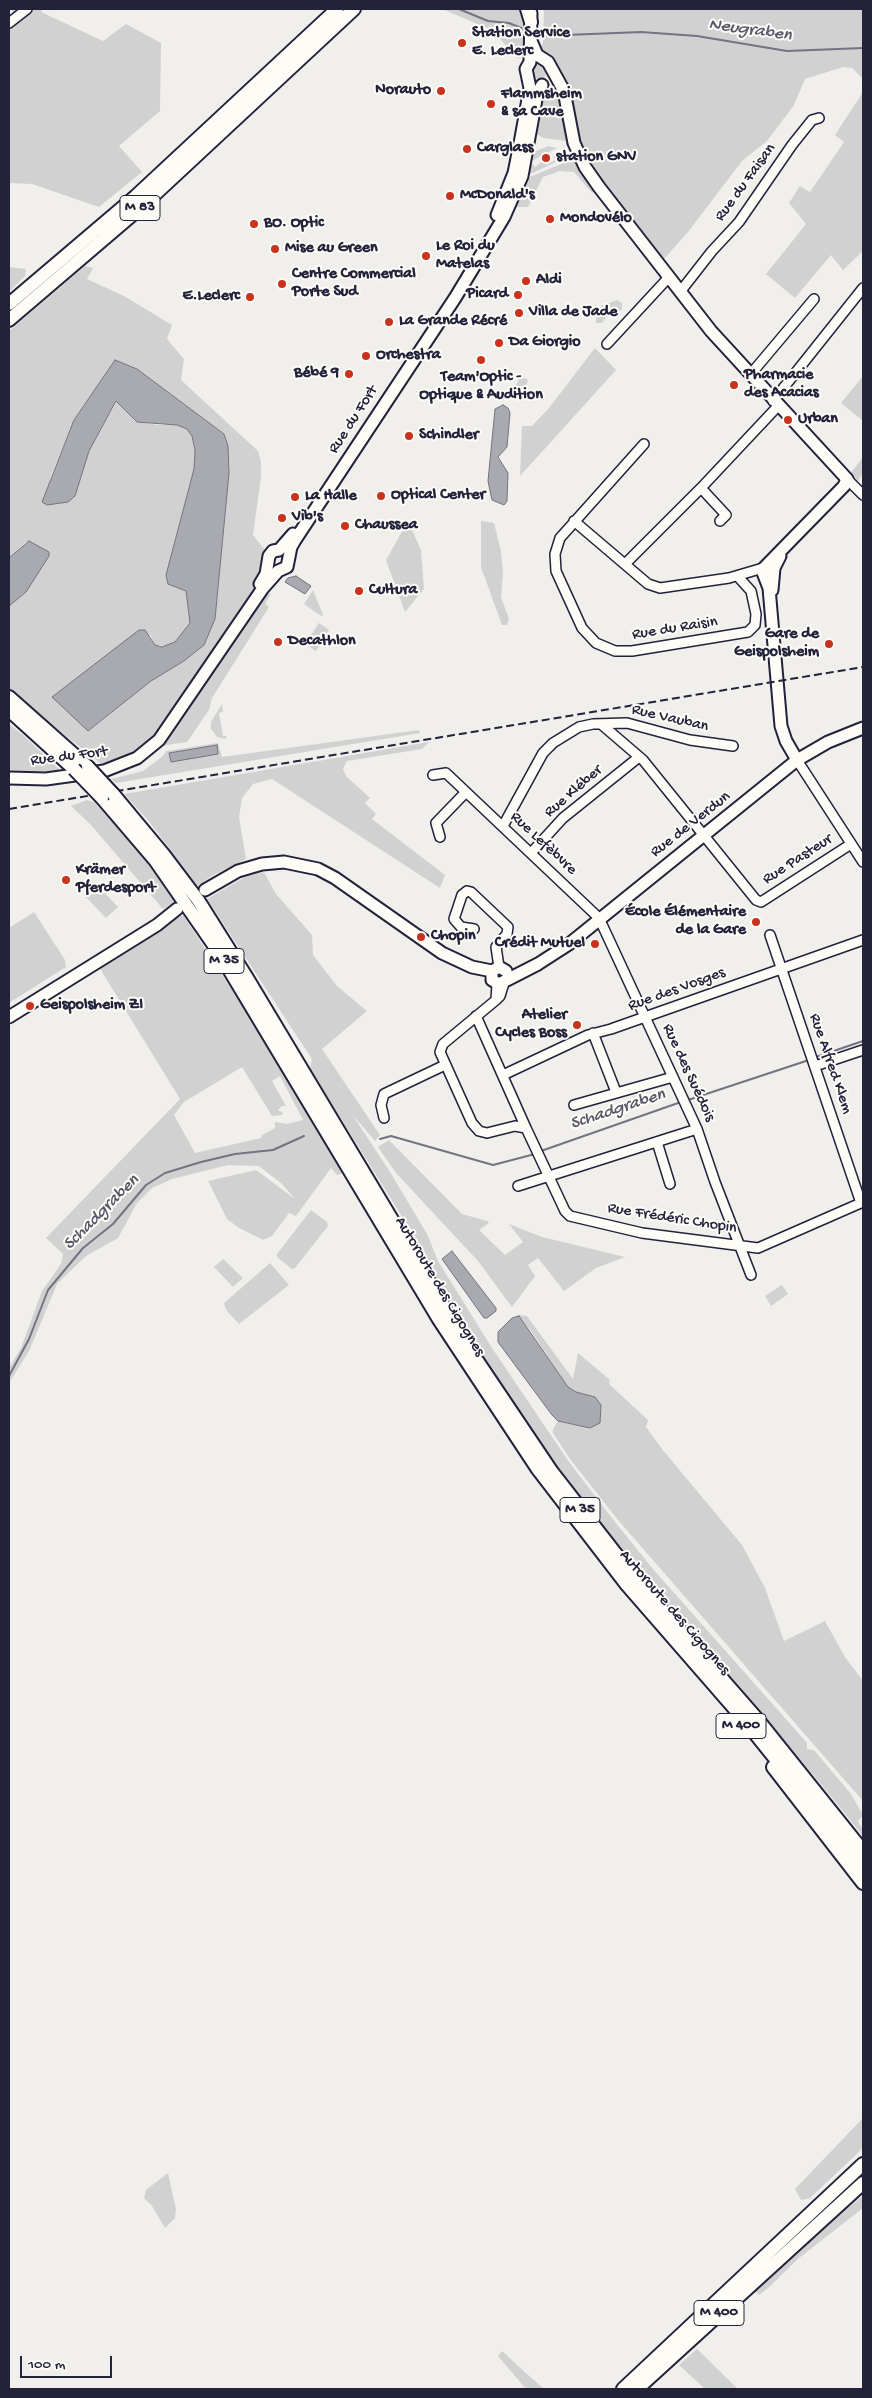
<!DOCTYPE html>
<meta charset="utf-8">
<style>
body{margin:0}
#map{position:relative;width:872px;height:2398px;overflow:hidden;background:#f0efec;font-family:"Gochi Hand",sans-serif}
canvas{display:block}
.frame{position:absolute;inset:0;border:10px solid #22223b;pointer-events:none}
.scale{position:absolute;left:20px;top:2356px;width:92px;height:22px;box-sizing:border-box;border:2px solid #22223b;border-top:0;padding-left:6px;font-size:15px;line-height:18px;white-space:nowrap;color:#22223b;-webkit-text-stroke:4px #fdfcf7;paint-order:stroke}
</style>
<div id="map">
<canvas width="872" height="2398"></canvas>
<div class="frame"></div>
<div class="scale">100 m</div>
</div>
<script>
const c = document.querySelector('canvas').getContext('2d');
c.lineJoin = 'round';
function fillPath(path, color) {
  c.fillStyle = color;
  c.fill(path, 'evenodd');
}
function poly(rows) {
  const path = new Path2D();
  for (const r of rows) {
    if (r.length === 3) {
      path.moveTo(r[0] + r[2], r[1]);
      path.arc(r[0], r[1], r[2], 0, 2 * Math.PI);
      continue;
    }
    path.moveTo(r[0], r[1]);
    for (let i = 2; i < r.length; i += 2) path.lineTo(r[i], r[i + 1]);
  }
  return path;
}
function trace(path, color, width, dash) {
  c.strokeStyle = color;
  c.lineWidth = width;
  c.lineCap = dash ? 'butt' : 'round';
  c.setLineDash(dash || []);
  c.stroke(path);
}
function write(font, color, halo, rows, align = 'center') {
  c.font = font + ' "Gochi Hand",sans-serif';
  c.lineWidth = 4;
  c.setLineDash([]);
  c.textBaseline = 'middle';
  c.strokeStyle = halo;
  c.fillStyle = color;
  for (const [text, x, y, turn = 0] of rows) {
    c.save();
    c.translate(x, y);
    c.rotate((+turn || 0) * Math.PI / 180);
    c.textAlign = isNaN(turn) ? turn : align;
    if (halo) c.strokeText(text, 0, 0);
    c.fillText(text, 0, 0);
    c.restore();
  }
}
const green = poly([
 [9,9,43,9,41,12,103,41,126,24,161,43,160,111,119,146,142,172,99,207,32,184,9,183,9,22,13,11],
 [442,9,519,9,523,14,525,28,525,53,518,59,492,30],
 [544,9,863,9,863,79,852,68,843,67,805,79,794,105,767,141,742,161,688,232,664,259,658,253,656,255,582,156,550,58,540,53,543,42],
 [539,72,7],
 [546,87,558,91,561,97,566,141,543,138,537,134,533,128,540,96],
 [863,92,863,251,843,270,831,255,795,298,766,274,806,224,789,203,800,186,810,192,844,142,835,135],
 [548,146,557,148,530,162,530,159,536,151],
 [559,151,563,159,526,176,528,168,533,164,535,167,544,160,546,165,555,160,553,156],
 [573,159,596,190,592,193,574,172,560,171,543,177,528,207,516,207,525,179],
 [85,266,93,268,87,279,124,296,172,325,167,339,184,359,181,380,258,451,261,461,261,477,253,535,265,550,261,573,251,595,170,720,146,747,122,761,104,766,9,691,9,606,26,592,49,555,26,542,9,558,9,331],
 [115,360,137,369,224,434,228,446,229,473,215,619,204,645,184,661,151,681,89,731,150,634,155,645,167,646,175,642,190,623,186,591,168,584,166,575,194,469,195,450,192,436,187,429,177,425,158,425,135,421,117,401,89,451,73,499,50,478,74,420],
 [9,267,26,269,25,276,9,292],
 [617,300,622,303,622,309,616,314,609,314,602,323,596,323,597,311,601,306],
 [595,348,616,370,520,476,522,426,532,426,549,408],
 [863,376,863,421,841,403],
 [525,378,528,380,522,402,512,393,519,379],
 [863,457,863,473,858,481,850,474],
 [408,521,421,550,424,589,405,612,386,560],
 [481,521,494,523,501,551,503,573,501,597,509,619,507,625,502,625,481,567],
 [313,590,323,615,321,616,304,604],
 [264,593,271,594,265,604,269,607,212,698,209,710,187,742,160,746],
 [319,623,329,630,316,651,305,644],
 [222,704,223,712,219,713,223,736,227,736,225,739,217,737,211,729,211,722],
 [9,724,22,734,62,772,21,773,9,770],
 [419,730,420,733,116,783,111,779,143,771,163,756,166,751,218,743,222,757],
 [429,742,422,749,347,761,343,769,346,776,370,798,365,803,376,814,372,819,445,875,440,888,272,779,253,784,242,798,239,817,246,859,213,875,197,886,148,820,124,794],
 [87,800,94,802,150,865,175,902,163,909,91,825,71,806],
 [264,872,276,894,312,935,313,955,337,986,367,1011,322,1049,380,1135,375,1141,352,1114,390,1172,427,1234,438,1261,492,1348,569,1462,615,1522,653,1569,807,1743,807,1749,814,1750,851,1794,863,1815,858,1821,863,1830,863,1836,819,1782,608,1535,548,1454,476,1346,417,1249,416,1239,310,1069,312,1059,207,899,245,877],
 [97,885,118,907,106,918,85,896],
 [34,912,65,960,66,967,9,1003,9,928],
 [183,915,261,1034,344,1173,337,1175,331,1168,296,1216,289,1213,272,1236,263,1240,239,1228,227,1219,208,1181,256,1170,295,1199,282,1184,259,1166,228,1165,172,1179,152,1188,137,1203,118,1238,86,1256,57,1284,29,1351,9,1383,9,1368,21,1348,42,1291,61,1264,63,1254,46,1238,180,1099,99,967,173,919],
 [242,1067,272,1116,282,1115,283,1113,278,1110,282,1106,286,1106,272,1081,280,1076,303,1120,287,1124,275,1122,275,1128,262,1135,261,1138,195,1153,174,1115,184,1102],
 [389,1140,462,1214,487,1221,489,1223,479,1230,505,1255,523,1242,509,1224,542,1237,625,1257,596,1268,564,1291,538,1258,528,1265,535,1276,512,1307,478,1261,396,1173,378,1147],
 [311,1210,327,1222,328,1226,295,1268,292,1269,277,1257,277,1254],
 [223,1259,243,1278,233,1287,214,1267],
 [270,1263,289,1285,239,1324,226,1310,224,1303],
 [782,1285,788,1294,771,1306,765,1296],
 [519,1315,527,1316,573,1379,578,1353,610,1380,609,1384,648,1420,646,1427,662,1449,742,1545,765,1588,784,1641,825,1621,845,1657,863,1681,863,1801,618,1520,570,1459,553,1433,553,1429,558,1421,590,1428,600,1423,601,1405,595,1397,576,1392,568,1387,531,1331,519,1317,512,1318],
 [863,2111,863,2145,860,2151,810,2198,801,2200,795,2189,862,2119],
 [168,2173,176,2209,175,2218,165,2228,152,2206,144,2198,146,2190],
 [863,2196,863,2208,799,2258,768,2288,759,2295,751,2289,806,2240],
 [697,2349,738,2389,705,2389,679,2365],
 [502,2351,527,2374,544,2389,526,2389,498,2356]
]);
const water = poly([
 [115,360,137,369,224,434,228,446,229,473,215,619,204,645,184,661,151,681,88,731,52,697,139,630,145,630,155,645,162,647,175,642,190,623,186,591,168,584,166,575,194,469,195,450,192,436,187,429,177,425,137,422,116,401,89,451,75,496,68,502,47,505,42,502,74,420,115,360],
 [503,405,508,408,510,413,507,447,498,457,508,473,507,501,504,505,492,500,488,481,495,409,503,405],
 [29,541,49,552,49,556,26,592,9,606,9,558,29,541],
 [296,576,311,586,305,594,285,582,288,578,296,576],
 [217,745,218,754,171,762,169,753,217,745],
 [452,1251,496,1308,496,1311,487,1318,484,1318,442,1259,452,1251],
 [519,1316,568,1387,576,1392,595,1397,601,1405,600,1423,590,1428,558,1421,552,1415,498,1342,498,1332,512,1318,519,1316]
]);
const stream = poly([
 [459,9,488,21,509,23,526,30],
 [535,34,541,36,641,32,697,36,787,51,863,48],
 [816,1057,863,1041],
 [688,1100,809,1060],
 [380,1139,391,1136,493,1165,535,1154],
 [541,1151,681,1102],
 [9,1376,29,1339,48,1290,83,1248,113,1224,146,1185,165,1173,201,1162,235,1154,273,1150,304,1136]
]);
const minor = poly([
 [9,23,27,9],
 [680,292,712,251,739,222,792,145,812,120,819,118],
 [607,344,669,277],
 [750,375,814,299],
 [773,401,863,288],
 [644,444,560,538,555,554,556,571,582,628,596,643,615,651,632,651,748,632,755,625,756,614,751,591,740,579],
 [847,479,863,495],
 [701,488,726,515,720,521],
 [574,521,648,584,660,588,729,578,763,568],
 [625,564,701,488,778,406],
 [601,724,643,760,756,900,761,902,851,844],
 [797,760,863,862],
 [433,775,446,773,599,918,697,1129,715,1182,751,1275],
 [503,826,543,753,553,743,579,727,593,724,627,723,690,740,733,746],
 [440,837,436,823,466,792],
 [531,853,563,818,639,757],
 [474,929,461,927,454,919,462,895,467,891,471,892,508,927,507,934,496,947,499,967],
 [770,935,861,1203],
 [497,984,496,1000,500,996,504,983],
 [496,1000,443,1044,440,1052,472,1123,479,1131,487,1133,515,1126,526,1128,565,1211,570,1216,642,1233,758,1248,863,1202],
 [476,1016,526,1128],
 [593,1033,616,1092],
 [815,1066,863,1050],
 [503,1075,588,1035,611,1029,863,940],
 [574,1105,673,1077],
 [384,1118,381,1105,384,1094,445,1065],
 [657,1142,670,1184],
 [518,1186,697,1129]
]);
const major = poly([
 [531,41,537,55,548,62,564,91,574,143,585,167,599,187,711,331,847,479,844,486,762,570,769,588,781,726,786,741,797,760],
 [497,215,514,173,521,138,530,88,526,69,530,62,531,13],
 [260,584,266,574,269,556,273,551,279,550,293,534],
 [772,590,774,568,780,556],
 [9,778,46,779,104,771,137,758,159,740,263,588,278,571,287,567,291,547,295,540,455,298,504,217,522,176,537,94,542,85],
 [205,890,238,871,262,864,284,862,318,869,335,878,442,953,472,967,492,971],
 [492,971,492,980,499,984,538,964,569,944,797,760,828,742,863,728],
 [492,971,499,967,506,971],
 [9,1017,157,925,177,909]
]);
const highway = poly([
 [527,9,531,22],
 [9,304,136,196,337,9],
 [9,320,139,209,354,9],
 [9,697,88,767],
 [9,710,74,769],
 [114,795,164,855,198,900,247,978,472,1353,552,1472,640,1585,758,1720,863,1851],
 [102,798,155,860,218,951,438,1318,537,1468,627,1585,741,1716,863,1868],
 [773,1767,863,1883],
 [623,2389,863,2164],
 [637,2389,863,2183]
]);
const rail = poly([
 [9,809,863,667]
]);
const highwayBridge = poly([
 [88,767,114,795],
 [74,769,102,798]
]);
const markers = [
 [462,43,5,"#c8321e"],
 [441,91,5,"#c8321e"],
 [491,104,5,"#c8321e"],
 [467,149,5,"#c8321e"],
 [546,158,5,"#c8321e"],
 [450,196,5,"#c8321e"],
 [550,219,5,"#c8321e"],
 [254,224,5,"#c8321e"],
 [275,249,5,"#c8321e"],
 [426,256,5,"#c8321e"],
 [526,281,5,"#c8321e"],
 [282,284,5,"#c8321e"],
 [518,295,5,"#c8321e"],
 [250,297,5,"#c8321e"],
 [519,313,5,"#c8321e"],
 [389,322,5,"#c8321e"],
 [499,343,5,"#c8321e"],
 [366,356,5,"#c8321e"],
 [481,360,5,"#c8321e"],
 [349,374,5,"#c8321e"],
 [734,385,5,"#c8321e"],
 [788,420,5,"#c8321e"],
 [409,436,5,"#c8321e"],
 [381,496,5,"#c8321e"],
 [295,497,5,"#c8321e"],
 [282,518,5,"#c8321e"],
 [345,526,5,"#c8321e"],
 [359,591,5,"#c8321e"],
 [278,642,5,"#c8321e"],
 [829,644,5,"#c8321e"],
 [66,880,5,"#c8321e"],
 [756,922,5,"#c8321e"],
 [421,937,5,"#c8321e"],
 [595,944,5,"#c8321e"],
 [30,1006,5,"#c8321e"],
 [577,1025,5,"#c8321e"]
];
const shields = [
 [140,208,40],
 [224,961,40],
 [580,1510,40],
 [741,1726,50],
 [719,2313,50]
];
const shieldNames = [
 ["M 83",140,208],
 ["M 35",224,961],
 ["M 35",580,1510],
 ["M 400",741,1726],
 ["M 400",719,2313]
];
const poiNames = [
 ["Station Service",472,34],
 ["E. Leclerc",472,52],
 ["Norauto",431,91,"right"],
 ["Flammsheim",501,95],
 ["& sa Cave",501,113],
 ["Carglass",477,149],
 ["station GNV",556,158],
 ["McDonald's",460,196],
 ["Mondovélo",560,219],
 ["BO. Optic",264,224],
 ["Le Roi du",436,247],
 ["Matelas",436,265],
 ["Mise au Green",285,249],
 ["Centre Commercial",292,275],
 ["Porte Sud",292,293],
 ["Aldi",536,281],
 ["Picard",508,295,"right"],
 ["E.Leclerc",240,297,"right"],
 ["Villa de Jade",529,313],
 ["La Grande Récré",399,322],
 ["Da Giorgio",509,343],
 ["Orchestra",376,356],
 ["Bébé 9",339,374,"right"],
 ["Pharmacie",744,376],
 ["des Acacias",744,394],
 ["Team'Optic -",481,378,"center"],
 ["Optique & Audition",481,396,"center"],
 ["Urban",798,420],
 ["Schindler",419,436],
 ["Optical Center",391,496],
 ["La Halle",305,497],
 ["Vib's",292,518],
 ["Chaussea",355,526],
 ["Cultura",369,591],
 ["Gare de",819,635,"right"],
 ["Geispolsheim",819,653,"right"],
 ["Decathlon",288,642],
 ["Krämer",76,871],
 ["Pferdesport",76,889],
 ["École Élémentaire",746,913,"right"],
 ["de la Gare",746,931,"right"],
 ["Chopin",431,937],
 ["Crédit Mutuel",585,944,"right"],
 ["Geispolsheim ZI",40,1006],
 ["Atelier",567,1016,"right"],
 ["Cycles Boss",567,1034,"right"]
];
const streetNames = [
 ["Rue du Faisan",746,183,-54],
 ["Rue du Fort",354,420,-57],
 ["Rue du Raisin",675,629,-9],
 ["Rue Vauban",670,719,13],
 ["Rue du Fort",69,757,-7],
 ["Rue Kléber",574,792,-41],
 ["Rue de Verdun",691,825,-38],
 ["Rue Lefèbvre",543,844,43],
 ["Rue Pasteur",798,860,-33],
 ["Rue des Vosges",677,990,-20],
 ["Rue Alfred Klem",830,1064,71],
 ["Rue des Suédois",688,1073,65],
 ["Rue Frédéric Chopin",672,1219,9],
 ["Autoroute des Cigognes",439,1287,59],
 ["Autoroute des Cigognes",674,1613,49]
];
const waterNames = [
 ["Neugraben",750,31,8],
 ["Schadgraben",618,1110,-18],
 ["Schadgraben",102,1213,-45]
];
fillPath(green, '#d2d1d1');
fillPath(water, '#a9a9b0');
trace(water, '#737381', 1);
trace(stream, '#737381', 2);
trace(minor, '#22223b', 12);
trace(major, '#22223b', 15);
trace(highway, '#22223b', 16);
trace(minor, '#fdfcf7', 9);
trace(major, '#fdfcf7', 11);
trace(highway, '#fdfcf7', 12);
trace(rail, '#22223b', 2, [8, 4]);
trace(highwayBridge, '#22223b', 16, []);
trace(highwayBridge, '#fdfcf7', 12);
for (const [x, y, r, color] of markers) {
  const dot = new Path2D();
  dot.arc(x, y, r, 0, 2 * Math.PI);
  c.fillStyle = color;
  c.fill(dot);
  trace(dot, '#fdfcf7', 2);
}
for (const [x, y, w] of shields) {
  const box = new Path2D();
  box.roundRect(x - w / 2, y - 12.5, w, 25, 4);
  c.fillStyle = '#fdfcf7';
  c.fill(box);
  trace(box, '#22223b', 1);
}
write('bold 15px', '#22223b', null, shieldNames);
write('bold 16px', '#22223b', '#fdfcf7', poiNames, 'left');
write('16px', '#22223b', '#fdfcf7', streetNames);
write('italic 18px', '#58586a', '#fdfcf7', waterNames);
</script>
